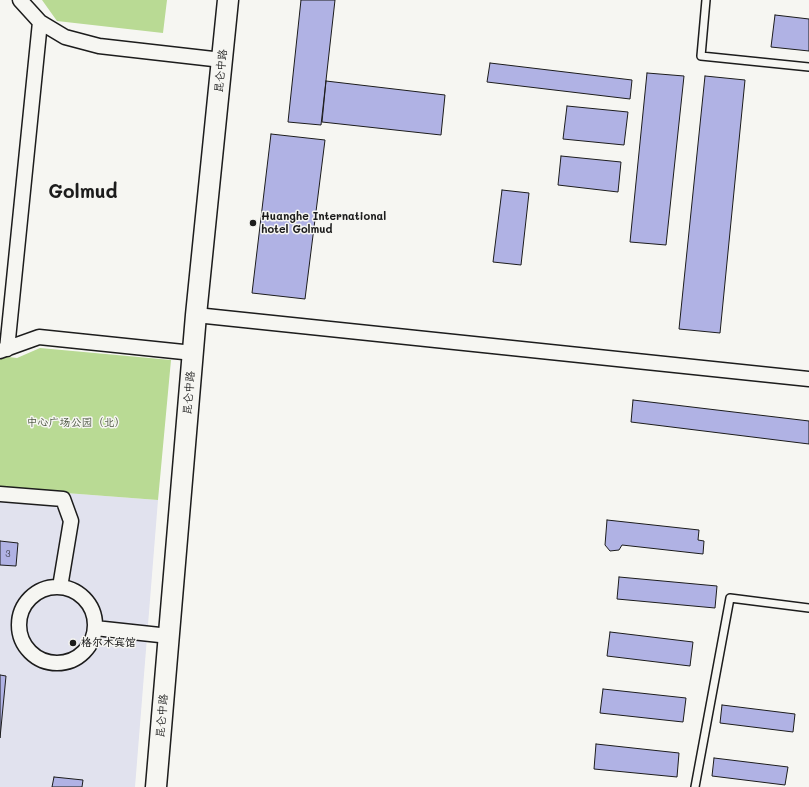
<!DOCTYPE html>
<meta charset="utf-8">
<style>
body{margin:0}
canvas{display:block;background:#f6f6f2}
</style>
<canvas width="809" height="787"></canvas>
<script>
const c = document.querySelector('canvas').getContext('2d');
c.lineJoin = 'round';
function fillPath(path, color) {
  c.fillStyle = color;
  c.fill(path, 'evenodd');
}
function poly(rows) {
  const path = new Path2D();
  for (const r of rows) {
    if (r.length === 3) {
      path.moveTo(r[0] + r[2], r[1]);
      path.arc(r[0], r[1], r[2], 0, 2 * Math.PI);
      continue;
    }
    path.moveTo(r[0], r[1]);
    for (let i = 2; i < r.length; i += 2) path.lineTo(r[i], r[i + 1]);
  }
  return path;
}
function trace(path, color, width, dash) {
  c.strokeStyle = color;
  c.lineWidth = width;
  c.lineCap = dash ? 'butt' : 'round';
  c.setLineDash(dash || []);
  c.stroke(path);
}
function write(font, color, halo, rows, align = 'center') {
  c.font = font + ' Mali,"LXGW WenKai TC",sans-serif';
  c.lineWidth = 3;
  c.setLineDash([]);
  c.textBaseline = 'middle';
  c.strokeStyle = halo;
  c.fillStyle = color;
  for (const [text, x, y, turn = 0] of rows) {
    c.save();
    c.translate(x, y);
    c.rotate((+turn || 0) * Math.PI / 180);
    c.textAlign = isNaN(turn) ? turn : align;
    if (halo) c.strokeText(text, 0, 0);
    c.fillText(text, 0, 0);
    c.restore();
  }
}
const built = poly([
 [0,488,158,500,135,787,0,787]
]);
const green = poly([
 [42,0,167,0,163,33,57,21],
 [40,348,171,360,158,500,0,488,0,356,17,358]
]);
const building = poly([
 [301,0,335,0,321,125,288,122,301,0],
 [775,15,809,19,809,51,771,47,775,15],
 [490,63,632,80,630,99,487,82,490,63],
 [647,73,684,76,666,245,630,242,647,73],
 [705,76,745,80,720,333,679,329,705,76],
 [326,81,445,95,441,135,322,122,326,81],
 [567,106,628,112,624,145,563,139,567,106],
 [271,134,325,140,305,299,252,293,271,134],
 [561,156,621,162,618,192,558,185,561,156],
 [502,190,529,193,521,265,493,262,502,190],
 [633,400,809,421,809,444,631,422,633,400],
 [607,520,699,530,698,540,704,541,703,554,622,545,619,550,610,551,605,545,607,520],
 [0,541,18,543,16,566,0,565,0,541],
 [619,577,717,586,715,608,617,599,619,577],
 [610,632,693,642,690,666,607,656,610,632],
 [0,675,6,676,0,738,0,675],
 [603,689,686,698,683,722,600,713,603,689],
 [722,705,795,714,793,732,720,723,722,705],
 [596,744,679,753,677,777,594,769,596,744],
 [714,758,788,767,785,785,712,776,714,758],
 [54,777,83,780,82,787,52,787,54,777]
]);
const service = poly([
 [706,0,701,56,809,67],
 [695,787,730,598,809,608]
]);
const minor = poly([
 [20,0,40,22],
 [196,315,809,379],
 [7,349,40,22,65,37,99,46,222,60],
 [0,351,39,337,193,353],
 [0,494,63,499,71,521,60,587],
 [57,625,38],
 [95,628,169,636]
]);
const secondary = poly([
 [156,787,196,315,228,0]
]);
const markers = [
 [253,223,4,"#1c1c1c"],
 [73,643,4,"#1c1c1c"]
];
const numberNames = [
 ["3",8,554]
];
const streetNames = [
 ["昆仑中路",221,71,-84],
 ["昆仑中路",189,393,-85],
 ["昆仑中路",162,716,-85]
];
const poiNames = [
 ["Huanghe International",261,217],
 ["hotel Golmud",261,230],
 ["格尔木宾馆",81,643]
];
const parkNames = [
 ["中心广场公园（北）",76,423]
];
const townNames = [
 ["Golmud",83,192]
];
fillPath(built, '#e1e2ee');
fillPath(green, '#b9da94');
fillPath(building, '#b0b2e4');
trace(building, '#1c1c1c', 1);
trace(service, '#1c1c1c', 10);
trace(minor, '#1c1c1c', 17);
trace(secondary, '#1c1c1c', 23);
trace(service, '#f6f6f2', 7);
trace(minor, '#f6f6f2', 14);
trace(secondary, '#f6f6f2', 20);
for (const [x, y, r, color] of markers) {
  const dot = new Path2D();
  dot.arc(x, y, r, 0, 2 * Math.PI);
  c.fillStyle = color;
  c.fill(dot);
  trace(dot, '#f6f6f2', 1.5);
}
write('9px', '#41424e', null, numberNames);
write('11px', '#1c1c1c', '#f6f6f2', streetNames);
write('bold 11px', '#1c1c1c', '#f6f6f2', poiNames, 'left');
write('11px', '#4b5540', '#f6f6f2', parkNames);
write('bold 19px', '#1c1c1c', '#f6f6f2', townNames);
</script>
